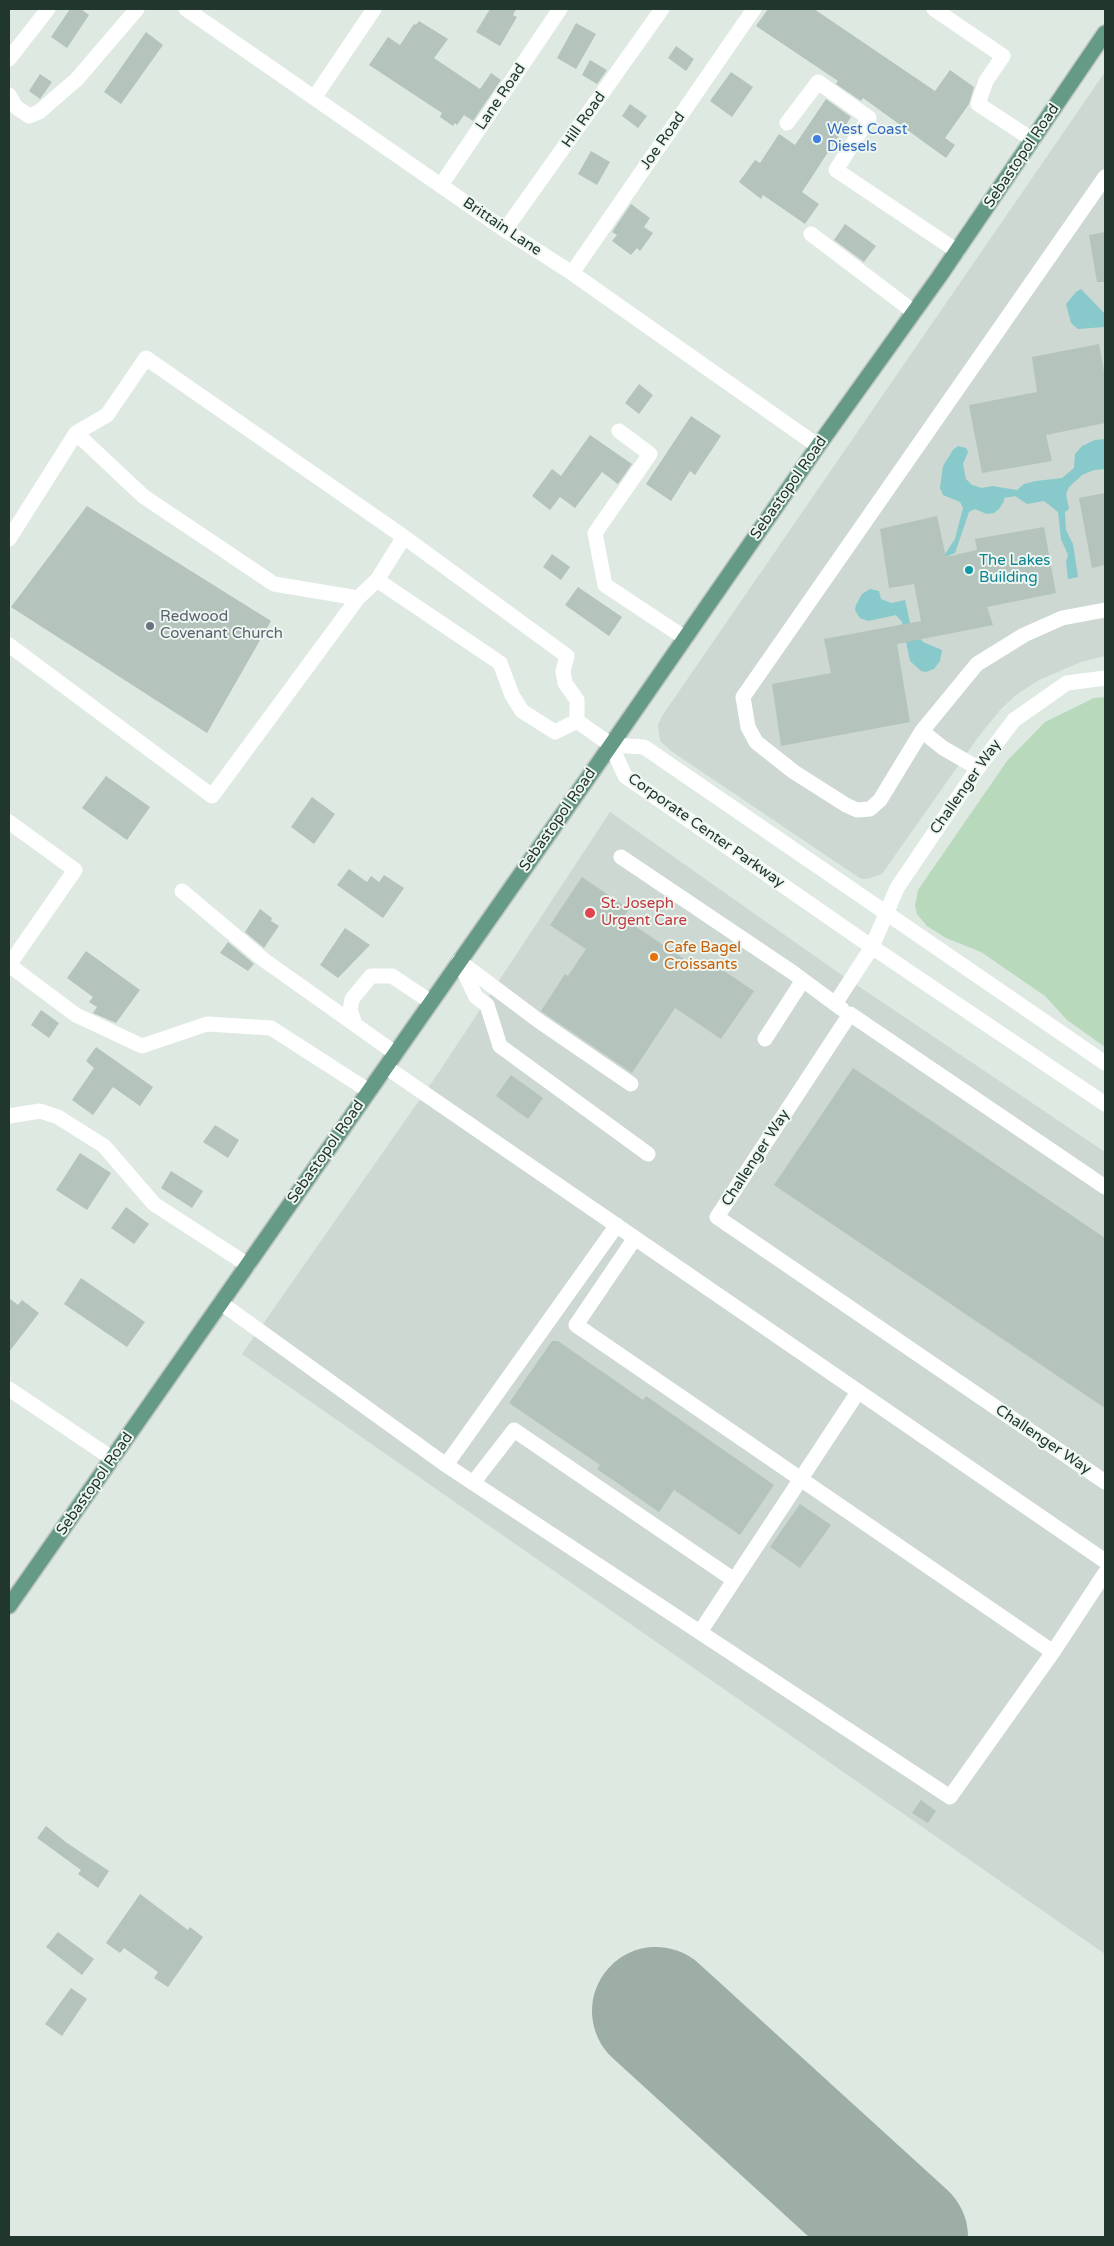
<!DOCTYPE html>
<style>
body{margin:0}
#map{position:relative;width:1114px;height:2246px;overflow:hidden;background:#dee9e2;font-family:"Varela Round",sans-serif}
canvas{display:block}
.frame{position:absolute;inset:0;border:10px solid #21372e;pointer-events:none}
</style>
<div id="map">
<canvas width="1114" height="2246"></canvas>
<div class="frame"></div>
</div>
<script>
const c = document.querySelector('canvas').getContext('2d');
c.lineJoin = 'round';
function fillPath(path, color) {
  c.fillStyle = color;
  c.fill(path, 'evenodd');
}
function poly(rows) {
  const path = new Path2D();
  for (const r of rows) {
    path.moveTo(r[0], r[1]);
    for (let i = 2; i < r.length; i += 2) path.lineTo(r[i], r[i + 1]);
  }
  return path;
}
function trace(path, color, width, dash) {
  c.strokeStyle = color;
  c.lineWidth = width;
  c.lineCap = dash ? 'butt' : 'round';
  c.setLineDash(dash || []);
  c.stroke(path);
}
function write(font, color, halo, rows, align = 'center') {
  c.font = font + ' "Varela Round",sans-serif';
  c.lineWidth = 4;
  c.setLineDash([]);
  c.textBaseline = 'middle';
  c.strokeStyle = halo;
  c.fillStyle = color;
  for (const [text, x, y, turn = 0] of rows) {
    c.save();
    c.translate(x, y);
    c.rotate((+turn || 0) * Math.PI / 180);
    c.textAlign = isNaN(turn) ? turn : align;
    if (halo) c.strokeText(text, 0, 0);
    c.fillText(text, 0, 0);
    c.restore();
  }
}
const built = poly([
 [1105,72,1105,656,1081,662,1039,680,1016,695,1001,709,979,736,882,874,867,879,861,879,671,751,660,741,658,725,662,716],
 [610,812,836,971,1105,1152,1105,1954,242,1354,439,1072]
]);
const green = poly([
 [1105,697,1105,1047,1067,1020,1045,996,981,952,946,938,927,926,917,914,915,906,918,890,1007,761,1045,722,1094,698]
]);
const water = poly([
 [1081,289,1105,314,1105,327,1078,329,1071,323,1066,304,1076,292],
 [1105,439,1105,469,1094,470,1082,475,1069,487,1066,494,1069,509,1065,512,1066,530,1073,544,1078,577,1068,579,1066,562,1068,555,1061,539,1058,512,1044,501,1027,504,1015,496,1004,498,1004,501,999,509,994,513,987,514,975,509,969,512,955,553,945,557,945,554,955,539,963,508,960,502,943,495,940,488,943,466,953,450,958,446,966,448,968,452,963,464,966,479,972,485,982,488,992,486,1017,490,1024,484,1036,481,1062,478,1074,468,1075,454,1082,446,1095,440],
 [870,589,879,591,881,599,886,601,892,603,905,600,911,627,923,642,942,650,940,661,934,669,926,672,921,671,910,661,902,622,896,615,868,621,860,618,855,610,856,605,862,594]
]);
const runway = poly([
 [656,2011,904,2237]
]);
const building = poly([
 [70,9,81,9,89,15,67,48,51,37],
 [490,9,516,9,513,15,517,17,500,46,476,32],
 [768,9,814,9,935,91,950,70,974,87,969,104,945,138,955,145,946,158,863,98,861,101,836,84,838,81,756,26],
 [419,21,448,39,434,58,480,89,491,73,501,80,473,121,464,115,457,125,455,123,453,126,440,117,442,113,369,65,388,37,400,45,414,24,416,25],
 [576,23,596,34,576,69,557,58],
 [146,32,163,45,121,104,104,92],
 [676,46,694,59,686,71,668,58],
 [590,60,607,70,597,84,582,75],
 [731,72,753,87,732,117,710,101],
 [40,74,52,82,40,99,29,91],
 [826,99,851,117,802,192,819,204,805,224,763,195,761,199,739,182,755,160,760,163,779,134,795,145],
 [630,104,647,116,638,128,622,116],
 [591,151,610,162,597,185,578,174],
 [631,204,650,218,644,227,653,233,640,251,637,248,631,255,612,241,617,235,612,232],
 [845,224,876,246,864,262,834,240],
 [1105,232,1105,282,1097,282,1089,235],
 [1099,344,1105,377,1105,423,1046,435,1052,461,982,473,969,405,1037,392,1032,357],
 [639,384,653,395,639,414,625,403],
 [691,416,721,436,695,475,690,471,671,501,646,484],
 [590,435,632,464,618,484,602,472,575,508,560,497,550,510,532,496,552,469,561,476],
 [1105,493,1105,565,1092,568,1079,498],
 [87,506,271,621,207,733,11,607],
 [937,516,946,557,977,550,975,539,1044,527,1056,593,987,607,993,625,897,644,910,722,781,746,772,684,831,673,824,639,921,621,914,584,889,588,880,529],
 [552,554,570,567,561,580,543,567],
 [578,587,622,617,609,636,565,605],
 [106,776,150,807,127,840,82,808],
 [312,797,335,814,314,844,291,827],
 [349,869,367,882,371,876,379,882,384,875,404,888,383,918,337,885],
 [582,877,629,909,623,918,699,969,706,959,754,991,721,1039,675,1008,632,1073,541,1011,565,974,568,976,586,949,550,925],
 [260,909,272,918,271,921,279,926,264,948,245,932],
 [345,928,370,945,338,978,320,965],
 [228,942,254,964,248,971,220,953],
 [86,951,140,990,116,1023,93,1013,97,1007,89,1002,93,997,67,978],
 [41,1010,59,1023,49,1038,31,1025],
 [96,1047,153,1087,140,1106,113,1087,93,1115,72,1100,94,1068,86,1061],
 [853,1068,1105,1238,1105,1408,774,1185],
 [511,1075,543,1098,528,1119,496,1096],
 [215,1125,239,1140,228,1158,203,1142],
 [80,1153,111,1173,87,1210,56,1190],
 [171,1171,203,1191,192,1208,161,1188],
 [126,1207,149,1224,134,1244,111,1228],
 [81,1278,145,1322,127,1347,64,1304],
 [9,1298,18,1305,22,1300,39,1313,9,1352],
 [552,1341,558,1341,643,1400,646,1396,774,1485,740,1535,674,1490,659,1512,597,1469,600,1465,509,1403],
 [800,1504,831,1525,800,1568,770,1547],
 [921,1800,936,1811,928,1823,912,1813],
 [46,1826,67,1843,109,1871,98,1888,78,1874,81,1870,37,1838],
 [140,1894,188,1930,190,1927,203,1937,168,1987,154,1978,158,1972,124,1948,120,1953,106,1943],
 [58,1932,94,1959,82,1975,46,1947],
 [71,1988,87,1999,62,2036,45,2024]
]);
const minor = poly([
 [186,9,505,230,572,273,818,446],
 [934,9,1003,56,986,81,978,104,1033,140],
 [9,59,48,9],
 [9,95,16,107,29,116,39,112,77,79,137,9],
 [314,98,374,9],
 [787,123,818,82,869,118,836,170,957,251],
 [441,185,560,9],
 [505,230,662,9],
 [811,234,914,312],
 [572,273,754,9],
 [619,431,650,454,595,533,605,585,685,638],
 [76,433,143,496,274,584,358,598],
 [9,539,76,433,107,415,146,358,404,537,567,656,563,671,565,683,577,700,577,721],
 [377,580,500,663,512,695,522,711,555,732,577,721],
 [9,645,212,796,358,598,377,580,404,537],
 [577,721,611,745],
 [922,731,977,664,1024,635,1062,618,1105,610],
 [611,745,625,776,872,947,1105,1104],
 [611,745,644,747,1105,1063],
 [978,768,943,748,922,731,880,800,870,809,857,810,846,805,794,772,756,742,748,727,743,697,1105,177],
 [9,822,75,870,9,965,76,1015,142,1046,207,1024,271,1028,369,1091],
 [621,857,792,972,842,1009],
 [182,891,264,960,395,1053],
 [459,961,476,997,487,1005,500,1046,648,1154],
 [463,964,539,1021,631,1084],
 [835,1004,872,947,897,888,978,768,1014,720,1067,683,1105,678],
 [355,1024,350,1010,352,999,371,976,392,976,431,1002],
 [765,1039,803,980],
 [386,1067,1105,1561],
 [9,1116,40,1111,58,1117,104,1146,154,1204,248,1265],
 [1105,1187,850,1014,717,1217,1105,1482],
 [635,1238,576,1325,1053,1652,1105,1573],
 [221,1303,446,1465,617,1225],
 [9,1389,113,1459],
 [446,1465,950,1797,1053,1652],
 [473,1483,514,1430,734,1580],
 [700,1632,858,1392]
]);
const major = poly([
 [9,1606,611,745,818,446,939,277,1105,33]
]);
const markers = [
 [817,139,5,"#3f7fe0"],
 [969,570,5,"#0f9aa8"],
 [150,626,5,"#6b7280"],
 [590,913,6,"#e0444e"],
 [654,957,5,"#e8710a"]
];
const streetNames = [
 ["Lane Road",501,97,-56],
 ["Hill Road",584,120,-55],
 ["Joe Road",663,141,-55],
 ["Sebastopol Road",1022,156,-56],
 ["Brittain Lane",502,227,34],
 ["Sebastopol Road",789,488,-55],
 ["Challenger Way",966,787,-55],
 ["Sebastopol Road",558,820,-55],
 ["Corporate Center Parkway",706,831,35],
 ["Sebastopol Road",326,1152,-55],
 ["Challenger Way",756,1158,-57],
 ["Challenger Way",1043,1440,34],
 ["Sebastopol Road",95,1484,-55]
];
const shopNames = [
 ["West Coast",827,130],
 ["Diesels",827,147]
];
const cultureNames = [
 ["The Lakes",979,561],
 ["Building",979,578]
];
const worshipNames = [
 ["Redwood",160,617],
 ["Covenant Church",160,634]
];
const healthNames = [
 ["St. Joseph",601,904],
 ["Urgent Care",601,921]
];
const foodNames = [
 ["Cafe Bagel",664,948],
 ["Croissants",664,965]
];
fillPath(built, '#ccd8d1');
fillPath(green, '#b8d9bc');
fillPath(water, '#88c9cb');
trace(runway, '#9caea6', 128);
fillPath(building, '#b4c3bb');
trace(major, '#bcc3c0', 18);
trace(minor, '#fff', 15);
trace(major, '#659b86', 15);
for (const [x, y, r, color] of markers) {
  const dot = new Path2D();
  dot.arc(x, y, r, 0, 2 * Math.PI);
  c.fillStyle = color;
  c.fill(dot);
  trace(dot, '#eef6f1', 2);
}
write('15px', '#21372e', '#eef6f1', streetNames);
write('15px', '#366cbe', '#eef6f1', shopNames, 'left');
write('15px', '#0d838f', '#eef6f1', cultureNames, 'left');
write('15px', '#5b616d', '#eef6f1', worshipNames, 'left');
write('15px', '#be3a42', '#eef6f1', healthNames, 'left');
write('15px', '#c56008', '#eef6f1', foodNames, 'left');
</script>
